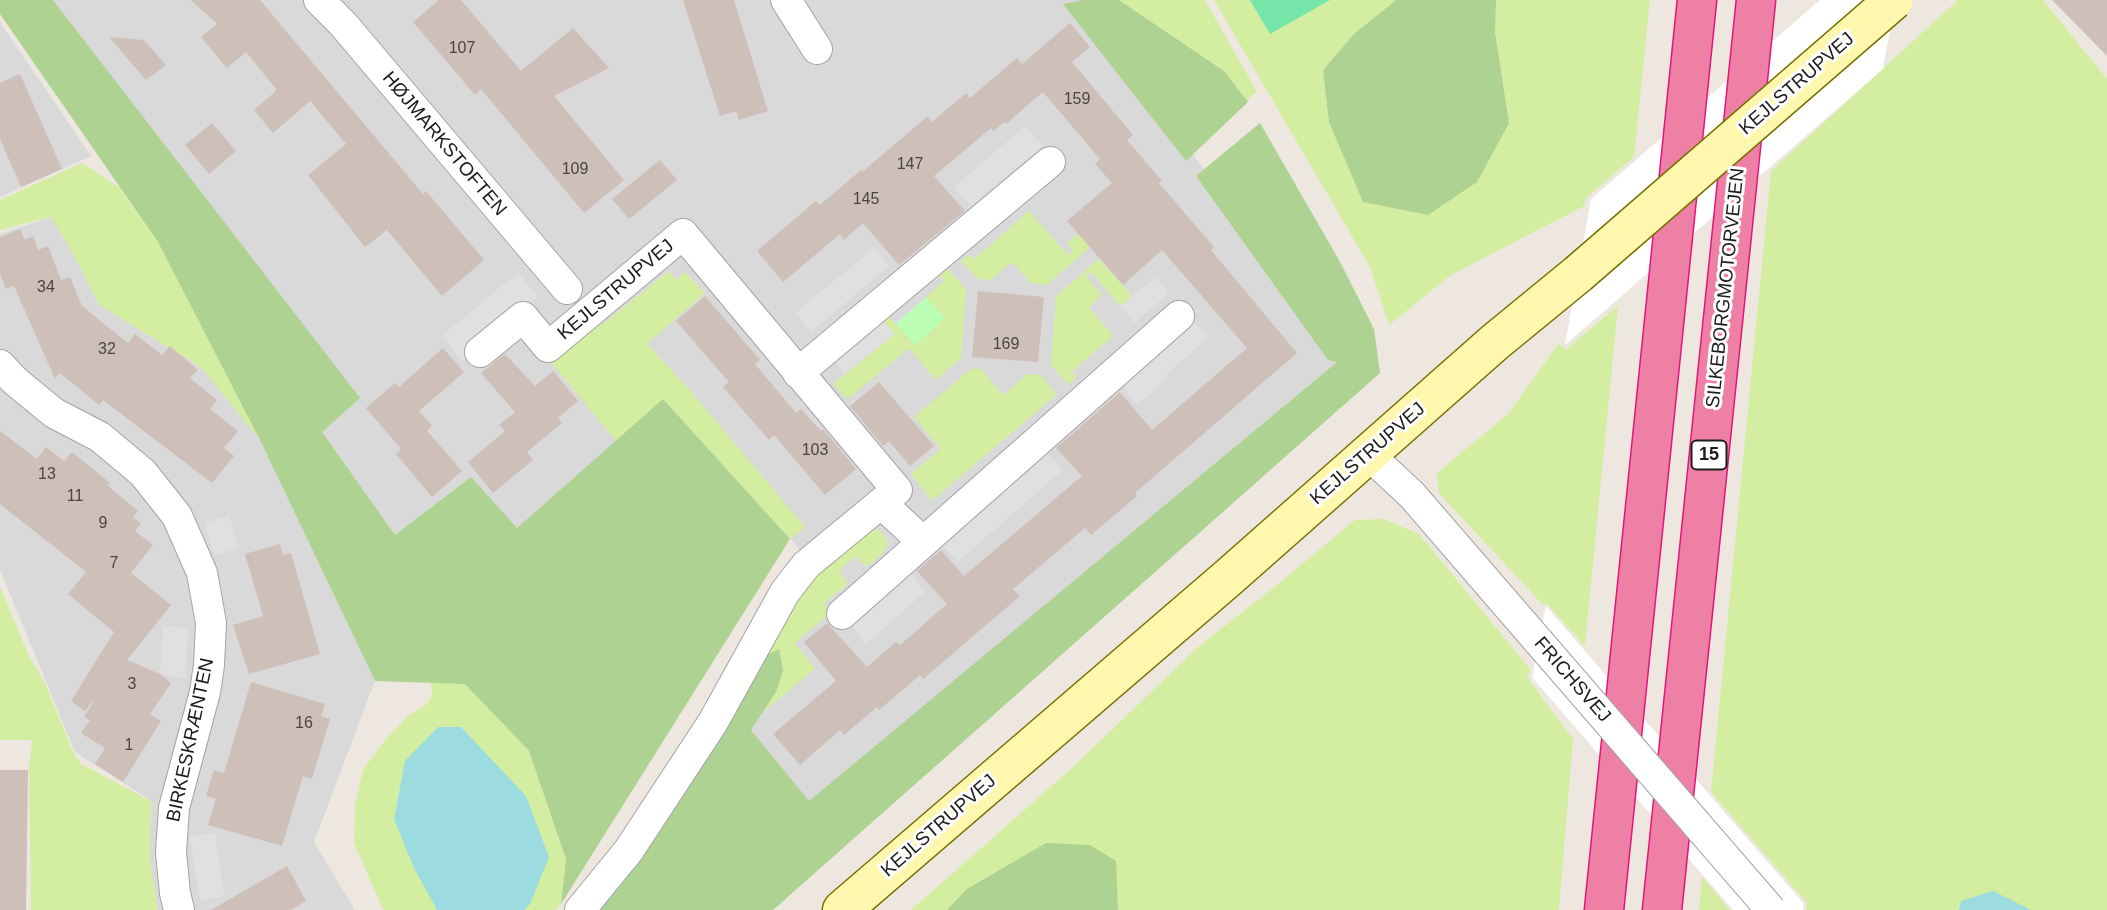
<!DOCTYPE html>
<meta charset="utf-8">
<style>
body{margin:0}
canvas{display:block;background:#eee7e0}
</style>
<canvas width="2107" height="910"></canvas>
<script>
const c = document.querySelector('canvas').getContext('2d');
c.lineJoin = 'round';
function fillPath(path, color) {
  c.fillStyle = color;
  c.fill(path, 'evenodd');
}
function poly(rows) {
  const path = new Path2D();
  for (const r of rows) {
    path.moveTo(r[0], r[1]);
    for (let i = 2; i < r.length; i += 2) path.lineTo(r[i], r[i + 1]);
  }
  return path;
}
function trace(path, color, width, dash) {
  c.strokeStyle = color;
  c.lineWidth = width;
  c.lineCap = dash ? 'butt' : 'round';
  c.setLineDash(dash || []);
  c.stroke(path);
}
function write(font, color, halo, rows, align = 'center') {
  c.font = font + ' Arial,sans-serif';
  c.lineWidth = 6;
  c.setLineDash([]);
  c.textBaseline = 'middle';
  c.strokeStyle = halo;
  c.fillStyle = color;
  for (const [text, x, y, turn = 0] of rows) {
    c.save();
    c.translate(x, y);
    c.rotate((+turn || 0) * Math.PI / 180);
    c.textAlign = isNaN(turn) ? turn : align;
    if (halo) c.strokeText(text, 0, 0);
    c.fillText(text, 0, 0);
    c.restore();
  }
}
const residential = poly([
 [53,0,1085,0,1338,361,809,802,751,730,776,692,779,649,817,568,664,400,516,529,471,477,395,535,321,432,359,398],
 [0,22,91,156,0,197],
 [51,217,214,351,260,440,375,681,314,842,355,910,157,910,147,849,150,800,75,752,0,570,0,234]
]);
const grass = poly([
 [1119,0,1205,0,1257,92,1252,95,1247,101,1224,71],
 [1214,0,1396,0,1354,34,1323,70,1329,121,1363,202,1509,123,1495,32,1496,0,1650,0,1634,157,1586,198,1584,206,1451,275,1389,325,1370,267],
 [1958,0,2043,0,2107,79,2107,910,1806,910,1807,903,1711,792,1771,171],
 [82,163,120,188,158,242,260,440,201,367,99,305,76,259,51,217,0,230,0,200],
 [1029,211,1068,255,1073,251,1067,243,1078,234,1090,247,1047,285,1031,283,1012,262,991,280,978,279,961,261,969,254,974,259],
 [1099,259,1132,296,1120,306,1091,272,1086,276,1102,295,1089,307,1113,336,1072,371,1077,377,1068,384,1051,365,1056,296],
 [948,269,966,289,961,358,936,380,909,348,848,399,833,384,895,334,877,314,882,310,915,345,945,318,926,297,944,281,940,276],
 [669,271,676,280,685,272,705,293,647,344,688,388,805,527,790,539,664,400,616,441,551,362,594,327,603,324],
 [1618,306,1585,646,1547,604,1543,605,1439,493,1437,473,1508,414,1558,344,1566,349],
 [971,369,981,369,1003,395,1027,374,1040,375,1057,394,932,501,911,474,941,449,914,417],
 [1384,519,1419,534,1530,669,1527,677,1573,739,1559,910,911,910,1072,768,1198,647,1277,585,1355,520],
 [876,529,885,535,888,544,881,555,866,567,855,556,839,571,848,584,824,603,831,612,795,643,815,669,762,713,776,692,763,657,804,582,861,535],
 [0,587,29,656,45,683,73,752,81,764,151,801,150,860,158,910,31,910,29,768,32,740,0,740],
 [431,682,465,684,529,751,566,859,561,904,556,910,384,910,381,905,354,843,355,806,363,770,385,740,409,715,427,704,432,695],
 [1702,877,1730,910,1699,910]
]);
const forest = poly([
 [0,0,53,0,360,398,322,432,395,535,471,477,517,528,663,399,790,539,561,904,566,859,529,751,465,684,375,681,260,440,158,242,0,14],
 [1084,0,1119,0,1224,71,1248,102,1186,161,1063,4],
 [1396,0,1496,0,1495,32,1509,123,1477,182,1428,215,1363,202,1329,122,1323,70,1354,34],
 [1260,123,1339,260,1374,329,1380,373,773,910,596,910,763,657,779,649,783,670,776,692,751,730,809,801,1337,362,1328,360,1196,176],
 [1046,843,1090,845,1116,861,1118,910,947,910,967,889]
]);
const park = poly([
 [926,297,945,318,915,345,896,324]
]);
const pitch = poly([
 [1250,0,1330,0,1270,34]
]);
const parking = poly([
 [1025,126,1043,146,971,206,954,187],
 [874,248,889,266,811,332,795,313],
 [518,272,538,296,462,361,442,336],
 [1156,277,1169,293,1134,323,1120,306],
 [877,314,895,334,844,374,829,355],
 [1195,322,1208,338,1166,375,1168,379,1137,405,1121,384],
 [1046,452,1063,470,958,562,942,545],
 [229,516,239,548,214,555,205,523],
 [910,572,925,592,865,645,851,623],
 [163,626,188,628,185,678,160,674],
 [215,833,224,896,200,900,190,837]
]);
const water = poly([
 [438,727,461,727,526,796,549,857,530,904,524,910,437,910,414,868,394,819,405,761],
 [1993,891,2031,910,1959,910,1961,901]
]);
const pier = poly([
 [1820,0,1895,0,1883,69,1565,345,1591,199],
 [1546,606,1804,904,1803,910,1733,910,1532,677]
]);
const building = poly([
 [191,0,260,0,423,194,426,191,484,260,442,296,387,230,365,247,308,175,346,144,310,101,273,133,254,110,277,90,246,52,227,68,201,37,217,24],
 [439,0,461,0,521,71,573,28,609,68,554,96,624,180,584,213,481,89,475,95,413,22],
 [683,0,734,0,768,111,739,120,736,111,720,116],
 [2052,0,2107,0,2107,56],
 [1070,23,1090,47,1072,62,1133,135,1127,140,1162,181,1159,183,1214,247,1211,250,1297,353,1135,493,1137,496,1091,535,1085,528,1013,589,1020,596,923,679,920,675,879,710,877,707,844,735,840,730,800,765,773,734,836,681,804,642,827,623,867,667,896,642,900,645,947,604,917,571,941,550,964,576,1082,476,1056,448,1120,392,1152,430,1247,348,1162,250,1123,285,1067,221,1112,183,1095,164,1100,159,1043,92,1006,124,1004,122,994,131,991,128,934,176,965,211,899,265,863,223,844,240,840,234,783,282,757,251,816,201,820,205,861,170,862,172,928,116,932,122,966,93,970,98,1017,58,1022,64],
 [109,37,144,40,166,65,146,80],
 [20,74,62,169,21,187,0,139,0,83],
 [212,123,236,151,209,174,185,145],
 [660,160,677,180,629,219,612,199],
 [20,229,25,240,33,236,38,250,48,246,61,280,70,277,82,306,128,343,135,334,162,355,170,346,198,370,190,378,217,400,210,409,238,431,224,448,234,456,212,483,103,400,99,405,60,373,55,379,14,286,6,289,0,274,0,237],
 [978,291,1044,297,1038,362,972,357],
 [705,296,760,360,755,364,796,413,801,409,821,431,823,429,856,469,825,495,774,435,769,440,723,387,729,382,676,321],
 [443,348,464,372,419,411,432,426,427,431,462,471,432,497,396,454,401,449,366,408,395,383,399,387],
 [505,354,535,386,553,371,578,401,558,418,562,423,527,452,533,460,493,493,468,462,505,431,499,425,515,412,481,373],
 [879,382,934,446,910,466,889,441,883,446,850,406],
 [0,431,37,459,46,447,64,461,72,452,110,483,108,486,138,511,133,517,141,524,135,531,153,545,131,573,171,605,127,660,160,674,171,683,150,714,161,721,123,782,95,764,105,748,81,733,90,720,84,717,96,698,85,711,71,701,114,632,68,594,86,572,0,504],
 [280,544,283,555,291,553,320,654,249,674,233,625,263,616,245,554],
 [251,682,325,704,321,716,330,719,312,779,303,776,282,846,208,825,216,799,206,796,214,770,224,773],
 [0,770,28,770,26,910,0,910],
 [287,866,306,901,291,910,211,910]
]);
const street = poly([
 [319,0,343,24,567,289],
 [786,0,817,49],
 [480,352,523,317,548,347,683,234,897,490,806,565,785,592,713,722,629,850,580,910],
 [0,365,15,381,54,413,100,437,143,473,177,516,202,573,211,623,209,665,205,692,174,808,171,852,175,893,179,910],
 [798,373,1050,162],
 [1368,454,1412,495,1539,642],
 [881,503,923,542],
 [842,614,1179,316]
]);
const secondary = poly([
 [842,910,1229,577,1495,342,1578,274]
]);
const highway = poly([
 [1604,910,1697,0],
 [1662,910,1756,0]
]);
const streetBridge = poly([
 [1539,642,1771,910]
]);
const secondaryBridge = poly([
 [1578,274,1894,0]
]);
const numberNames = [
 ["107",462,49],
 ["159",1077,100],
 ["147",910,165],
 ["109",575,170],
 ["145",866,200],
 ["34",46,288],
 ["169",1006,345],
 ["32",107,350],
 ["103",815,451],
 ["13",47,475],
 ["11",75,497],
 ["9",103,524],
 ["7",114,564],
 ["3",132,685],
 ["16",304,724],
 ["1",129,746]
];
const shields = [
 [1709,455,35]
];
const shieldNames = [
 ["15",1709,455]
];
const streetNames = [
 ["KEJLSTRUPVEJ",1797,84,-41],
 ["HØJMARKSTOFTEN",444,144,50],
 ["SILKEBORGMOTORVEJEN",1726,288,-84],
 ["KEJLSTRUPVEJ",616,290,-40],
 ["KEJLSTRUPVEJ",1368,454,-41],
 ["FRICHSVEJ",1572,680,49],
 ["BIRKESKRÆNTEN",191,740,-78],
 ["KEJLSTRUPVEJ",939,826,-41]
];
fillPath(residential, '#dad9d9');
fillPath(grass, '#d3eea0');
fillPath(forest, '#aed291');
fillPath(park, '#bdfeb7');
fillPath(pitch, '#76e5a9');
fillPath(parking, '#e0e0e0');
fillPath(water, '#9cdce1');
fillPath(pier, '#fff');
fillPath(building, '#cebfb9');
trace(street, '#a3a3a3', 32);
trace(secondary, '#757000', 41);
trace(highway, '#e5147c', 41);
trace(street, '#fff', 30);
trace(secondary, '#fff7ad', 38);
trace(highway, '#ee80a5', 38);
trace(streetBridge, '#a3a3a3', 32, []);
trace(secondaryBridge, '#757000', 41, []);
trace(streetBridge, '#fff', 30);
trace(secondaryBridge, '#fff7ad', 38);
write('16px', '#484543', null, numberNames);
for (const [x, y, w] of shields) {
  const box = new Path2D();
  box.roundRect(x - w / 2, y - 14.5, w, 29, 5);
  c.fillStyle = '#fff';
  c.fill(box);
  trace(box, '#1c1c1c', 2);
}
write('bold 18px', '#1c1c1c', null, shieldNames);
write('19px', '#1c1c1c', '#fff', streetNames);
</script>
